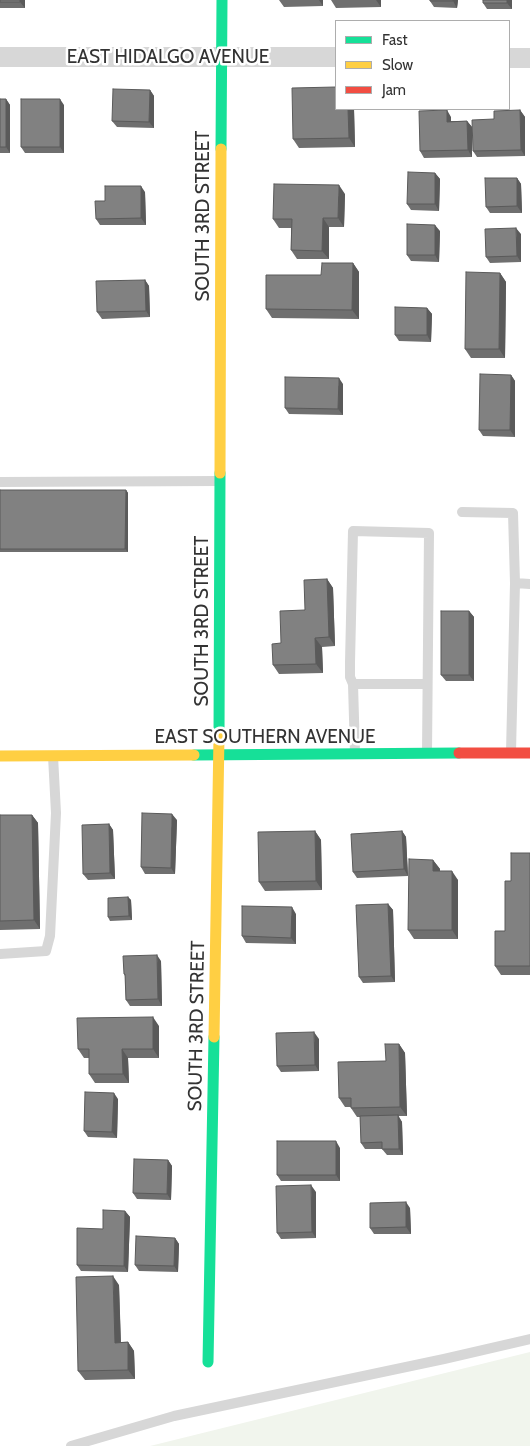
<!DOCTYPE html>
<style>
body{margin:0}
#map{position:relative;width:530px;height:1446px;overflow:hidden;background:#fff;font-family:Cabin,sans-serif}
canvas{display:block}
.legend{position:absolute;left:335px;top:20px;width:175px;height:90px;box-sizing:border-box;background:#fff;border:1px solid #adadad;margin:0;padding:6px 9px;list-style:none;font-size:15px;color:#333}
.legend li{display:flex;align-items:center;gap:10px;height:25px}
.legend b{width:25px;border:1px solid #adadad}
</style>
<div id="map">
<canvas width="530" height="1446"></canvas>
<ul class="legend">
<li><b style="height:6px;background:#16e098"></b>Fast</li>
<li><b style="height:6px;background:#ffcf43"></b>Slow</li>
<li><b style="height:6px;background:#f24e42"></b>Jam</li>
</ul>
</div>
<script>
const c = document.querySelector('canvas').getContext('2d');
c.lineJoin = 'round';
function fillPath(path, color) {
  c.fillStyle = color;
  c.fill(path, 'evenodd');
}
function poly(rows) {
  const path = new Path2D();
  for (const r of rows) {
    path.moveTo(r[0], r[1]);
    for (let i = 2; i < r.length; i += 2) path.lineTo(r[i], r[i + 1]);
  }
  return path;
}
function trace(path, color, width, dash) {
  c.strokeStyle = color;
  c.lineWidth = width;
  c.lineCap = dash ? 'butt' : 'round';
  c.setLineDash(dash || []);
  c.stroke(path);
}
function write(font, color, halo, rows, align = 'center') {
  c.font = font + ' Cabin,sans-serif';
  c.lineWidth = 5;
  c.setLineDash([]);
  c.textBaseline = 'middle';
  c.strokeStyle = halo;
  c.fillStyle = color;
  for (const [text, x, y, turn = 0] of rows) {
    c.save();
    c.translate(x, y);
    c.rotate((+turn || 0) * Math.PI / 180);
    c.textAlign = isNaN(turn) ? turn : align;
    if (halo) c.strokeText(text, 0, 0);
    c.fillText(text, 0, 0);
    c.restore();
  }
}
const green = poly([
 [530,1352,530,1446,150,1446]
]);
const lane = poly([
 [0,482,219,481],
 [462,512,513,513,515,583],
 [353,684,427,684],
 [511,752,515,583,530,584],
 [355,753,353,684,350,677,350,662,353,531,429,533,427,753],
 [0,954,46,951,50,936,56,813,53,756],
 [71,1446,174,1416,444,1359,530,1339]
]);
const street = poly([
 [0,57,336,57],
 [509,58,530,58]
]);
const fast = poly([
 [221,149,222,0],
 [219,736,220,473],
 [194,755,459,753],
 [208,1362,214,1037]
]);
const slow = poly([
 [220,473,221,149],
 [0,756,194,755],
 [214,1037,219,736]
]);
const jam = poly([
 [459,753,530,753]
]);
const wall = poly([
 [0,0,25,0,25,8,0,8],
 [279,0,323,0,323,6,284,7],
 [331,0,381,0,381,7,336,8],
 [458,0,457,8,434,7,430,1],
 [483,0,512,0,512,9,487,9,483,3],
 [150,90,154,96,154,128,117,127,112,121],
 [0,99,6,99,10,105,10,153,0,153],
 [64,105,64,153,25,153,21,147],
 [336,109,354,109,355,147,299,148,293,139],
 [520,110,525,117,525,156,477,157,473,151,494,119],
 [451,117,451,121,467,121,472,127,472,157,424,158,420,151],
 [435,173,440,179,439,211,411,210,407,204],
 [517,178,521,184,522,213,490,213,486,207],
 [145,192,146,225,100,225,96,219,105,201],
 [345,194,344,227,329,227,329,259,297,259,291,250,291,228,279,228,273,219],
 [440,231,439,262,411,261,407,255],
 [521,234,521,262,490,263,486,257],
 [353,263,359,272,359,319,272,318,266,309,321,275],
 [500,273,506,282,505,358,471,358,465,349],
 [145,280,149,286,150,317,102,319,97,312],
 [427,308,432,314,431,342,399,341,395,335],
 [511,375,515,381,515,437,483,436,479,430],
 [343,384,343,415,289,414,285,408],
 [0,490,126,490,128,493,128,552,0,552],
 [327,579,333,588,335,646,322,647,323,673,279,674,273,665,281,643],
 [469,611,474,617,474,681,446,681,441,675],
 [0,815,32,815,38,823,40,929,0,930],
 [177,820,175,874,145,874,141,867],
 [109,824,113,830,115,879,88,880,83,874],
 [315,831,321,840,322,890,265,891,259,882],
 [402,831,406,837,408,876,357,878,353,872],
 [530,853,530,975,501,975,495,966,505,931,511,881],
 [433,860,440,869,440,871,458,880,458,939,414,939,408,930],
 [128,897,131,900,132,920,110,921,108,917],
 [388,904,393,910,395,982,363,983,359,977],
 [296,914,296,944,246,943,242,936],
 [161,961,162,1006,130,1006,126,1000,125,976,124,974],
 [159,1026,159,1058,128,1058,129,1083,95,1083,89,1074,89,1058,84,1058,78,1049],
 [319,1039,319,1071,281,1072,277,1066],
 [399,1044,405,1053,407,1116,398,1116,402,1122,403,1155,387,1155,382,1149,365,1149,361,1143,360,1117,357,1117,351,1108,351,1107,345,1107,339,1098,386,1061],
 [118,1099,117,1138,88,1137,84,1131],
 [340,1148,340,1181,281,1181,277,1175],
 [168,1160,172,1166,171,1200,137,1199,133,1193],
 [316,1192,316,1238,281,1239,277,1233],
 [410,1208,411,1234,374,1234,370,1228],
 [125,1211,130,1217,128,1272,81,1271,77,1265,103,1229],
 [175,1238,179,1244,178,1272,139,1271,135,1265],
 [119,1285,121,1342,128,1342,134,1351,135,1379,85,1380,78,1371]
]);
const shadedWall = poly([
 [20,0,25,0,25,8,20,2],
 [319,0,323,0,323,6],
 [376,0,381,0,381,7],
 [453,0,458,0,457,8,453,1],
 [507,0,512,0,512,9,507,3],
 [150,90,154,96,154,128,149,122],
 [6,99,10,105,10,153,6,147],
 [60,99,64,105,64,153,60,147],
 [348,109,354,109,355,147,349,138],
 [447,110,451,117,451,128,447,122],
 [520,110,525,117,525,156,521,150],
 [467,121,472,127,472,157,468,150],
 [435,173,440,179,439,211,435,204],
 [517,178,521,184,522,213,517,206],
 [339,185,345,194,344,227,338,218],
 [141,186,145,192,146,225,141,218],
 [323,218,329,227,329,259,322,251],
 [435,225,440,231,439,262,435,255],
 [516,228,521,234,521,262,517,256],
 [353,263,359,272,359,319,352,310],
 [500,273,506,282,505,358,499,349],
 [145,280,149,286,150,317,146,311],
 [427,308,432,314,431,342,427,335],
 [511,375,515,381,515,437,510,430],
 [339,378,343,384,343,415,338,409],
 [126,490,128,493,128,552,125,549],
 [327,579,333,588,335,646,329,637],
 [469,611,474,617,474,681,469,675],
 [315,638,322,647,323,673,316,664],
 [172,814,177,820,175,874,171,868],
 [32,815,38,823,40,929,34,920],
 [109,824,113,830,115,879,110,873],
 [315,831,321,840,322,890,316,881],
 [402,831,406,837,408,876,404,869],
 [433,860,440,869,439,880,433,871],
 [452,871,458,880,458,939,452,930],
 [128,897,131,900,132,920,129,916],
 [388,904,393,910,395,982,391,976],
 [292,907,296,914,296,944,291,938],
 [157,955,161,961,162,1006,158,999],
 [153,1017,159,1026,159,1058,153,1049],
 [314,1032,319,1039,319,1071,315,1065],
 [399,1044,405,1053,407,1116,400,1107],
 [122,1049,128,1058,129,1083,123,1074],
 [114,1093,118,1099,117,1138,112,1132],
 [398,1115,402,1122,403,1155,399,1149],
 [336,1141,340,1148,340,1181,336,1175],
 [168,1160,172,1166,171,1200,167,1194],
 [311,1185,316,1192,316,1238,312,1232],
 [406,1202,410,1208,411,1234,406,1227],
 [125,1211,130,1217,128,1272,124,1266],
 [175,1238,179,1244,178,1272,174,1266],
 [113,1276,119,1285,121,1351,115,1343],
 [128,1342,134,1351,135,1379,128,1370]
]);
const building = poly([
 [0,0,20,0,20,2,0,2,0,0],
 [430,0,453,0,453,1,430,1,430,0],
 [483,0,507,0,507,3,483,3,483,0],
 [336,87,336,109,348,109,349,138,293,139,292,88,336,87],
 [113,89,150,90,149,122,112,121,113,89],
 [0,99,6,99,6,147,0,147,0,99],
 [21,99,60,99,60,147,21,147,21,99],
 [447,110,447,122,467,121,468,150,420,151,419,111,447,110],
 [520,110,521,150,473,151,472,120,494,119,494,111,520,110],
 [408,172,435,173,435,204,407,204,408,172],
 [485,178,517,178,517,206,486,207,485,178],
 [274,184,339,185,338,218,323,218,322,251,291,250,292,219,273,219,274,184],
 [105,186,141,186,141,218,96,219,95,201,105,201,105,186],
 [407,224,435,225,435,255,407,255,407,224],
 [516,228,517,256,486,257,485,229,516,228],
 [322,263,353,263,352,310,266,309,266,275,321,275,322,263],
 [466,272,500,273,499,349,465,349,466,272],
 [145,280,146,311,97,312,96,281,145,280],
 [395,307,427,308,427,335,395,335,395,307],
 [480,374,511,375,510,430,479,430,480,374],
 [285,377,339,378,338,409,285,408,285,377],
 [0,490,126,490,125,549,0,549,0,490],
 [327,579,329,637,315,638,316,664,273,665,272,644,281,643,280,611,305,610,304,580,327,579],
 [441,611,469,611,469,675,441,675,441,611],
 [142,813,172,814,171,868,141,867,142,813],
 [0,815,32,815,34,920,0,921,0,815],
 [109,824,110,873,83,874,82,825,109,824],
 [315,831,316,881,259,882,258,832,315,831],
 [402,831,404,869,353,872,351,834,402,831],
 [511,853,530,853,530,966,495,966,495,931,505,931,505,881,511,881,511,853],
 [409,859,433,860,433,871,452,871,452,930,408,930,409,859],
 [128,897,129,916,108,917,108,898,128,897],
 [388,904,391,976,359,977,356,905,388,904],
 [242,906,292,907,291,938,242,936,242,906],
 [157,955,158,999,126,1000,125,974,124,974,123,956,157,955],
 [153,1017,153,1049,122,1049,123,1074,89,1074,89,1049,78,1049,77,1018,153,1017],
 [314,1032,315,1065,277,1066,276,1033,314,1032],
 [385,1044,399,1044,400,1107,351,1108,351,1098,339,1098,338,1062,386,1061,385,1044],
 [85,1092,114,1093,112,1132,84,1131,85,1092],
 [398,1115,399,1149,382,1149,382,1142,361,1143,360,1116,398,1115],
 [277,1141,336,1141,336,1175,277,1175,277,1141],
 [134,1159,168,1160,167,1194,133,1193,134,1159],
 [311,1185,312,1232,277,1233,276,1186,311,1185],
 [406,1202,406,1227,370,1228,370,1203,406,1202],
 [103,1210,125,1211,124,1266,77,1265,77,1228,103,1229,103,1210],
 [136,1236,175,1238,174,1266,135,1265,136,1236],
 [113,1276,115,1343,128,1342,128,1370,78,1371,76,1277,113,1276]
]);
const streetNames = [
 ["EAST HIDALGO AVENUE",168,57],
 ["SOUTH 3RD STREET",203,216,-90],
 ["SOUTH 3RD STREET",202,621,-90],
 ["EAST SOUTHERN AVENUE",265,737],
 ["SOUTH 3RD STREET",197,1026,-89]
];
fillPath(green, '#f1f5ed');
trace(lane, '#d7d7d7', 10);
trace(street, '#d7d7d7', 20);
trace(fast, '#16e098', 11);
trace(slow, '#ffcf43', 11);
trace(jam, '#f24e42', 11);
fillPath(wall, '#6f6f6f');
fillPath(shadedWall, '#5a5a5a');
fillPath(building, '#818181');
trace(building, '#5a5a5a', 1);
write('19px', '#333', '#fff', streetNames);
</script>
